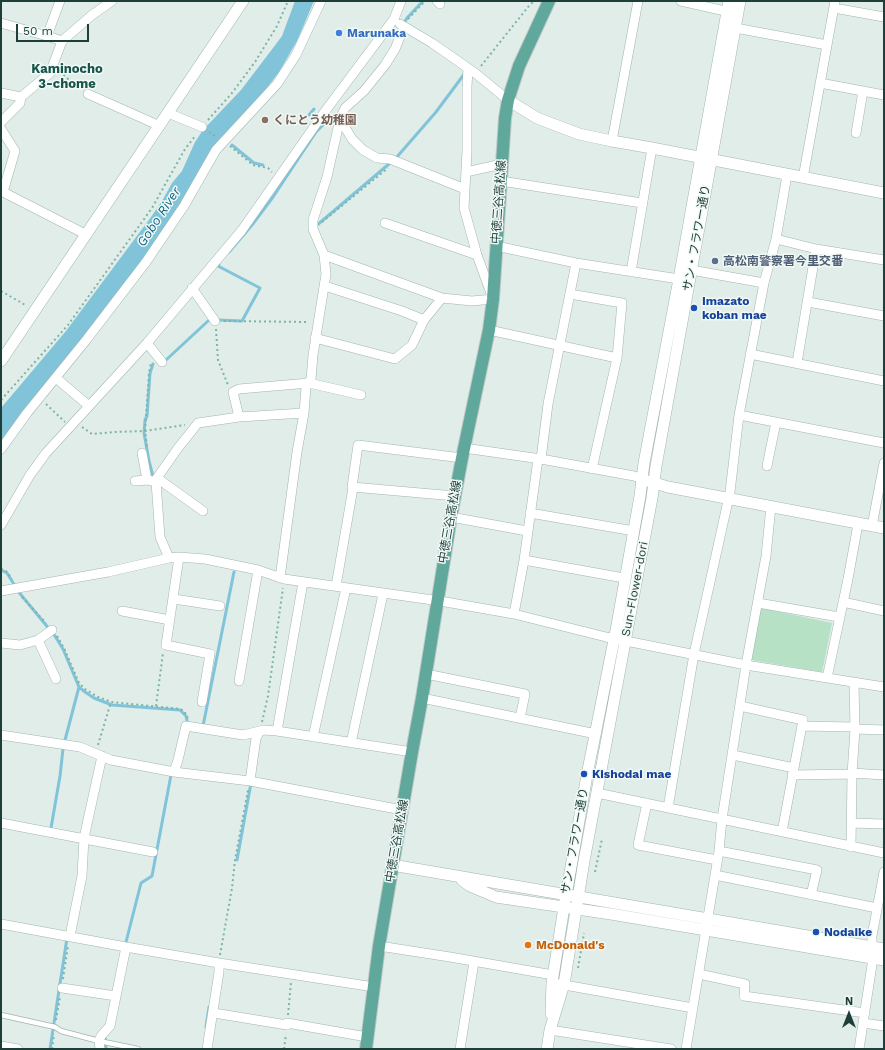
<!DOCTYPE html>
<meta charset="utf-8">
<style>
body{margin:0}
#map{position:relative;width:885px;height:1050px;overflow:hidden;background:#e0ede8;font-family:"Work Sans",sans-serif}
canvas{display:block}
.frame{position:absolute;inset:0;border:2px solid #1e3f39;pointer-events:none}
.north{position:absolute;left:829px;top:994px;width:40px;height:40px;-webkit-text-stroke:3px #f1f9f6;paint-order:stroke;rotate:0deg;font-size:11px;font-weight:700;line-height:16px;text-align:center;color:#1e3f39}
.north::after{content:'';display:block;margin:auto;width:14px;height:18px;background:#1e3f39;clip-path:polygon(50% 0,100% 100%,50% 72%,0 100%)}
.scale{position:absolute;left:16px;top:24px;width:73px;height:18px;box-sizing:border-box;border:2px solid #1e3f39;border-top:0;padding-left:5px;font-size:12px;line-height:14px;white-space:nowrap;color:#1e3f39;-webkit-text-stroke:3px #f1f9f6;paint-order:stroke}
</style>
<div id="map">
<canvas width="885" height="1050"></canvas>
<div class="frame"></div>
<div class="north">N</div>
<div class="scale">50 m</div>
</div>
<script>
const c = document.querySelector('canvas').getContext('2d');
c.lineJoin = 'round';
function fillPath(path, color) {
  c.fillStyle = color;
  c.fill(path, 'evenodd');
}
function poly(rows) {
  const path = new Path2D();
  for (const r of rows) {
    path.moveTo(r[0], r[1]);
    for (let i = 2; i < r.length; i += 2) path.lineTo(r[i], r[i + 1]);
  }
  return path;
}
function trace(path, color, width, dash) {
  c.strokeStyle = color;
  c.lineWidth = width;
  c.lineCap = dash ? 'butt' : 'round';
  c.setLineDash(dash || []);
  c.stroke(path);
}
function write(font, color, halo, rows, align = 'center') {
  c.font = font + ' "Work Sans","Noto Sans JP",sans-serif';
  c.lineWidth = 3;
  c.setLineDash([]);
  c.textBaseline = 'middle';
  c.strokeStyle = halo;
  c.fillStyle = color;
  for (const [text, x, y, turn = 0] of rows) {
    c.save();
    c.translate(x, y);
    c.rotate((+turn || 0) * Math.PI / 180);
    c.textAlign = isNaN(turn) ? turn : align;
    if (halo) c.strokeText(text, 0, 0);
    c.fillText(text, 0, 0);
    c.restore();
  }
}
const green = poly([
 [761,608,832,623,822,672,751,660]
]);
const water = poly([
 [295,1,314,1,297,41,279,72,256,102,229,133,170,225,1,443,1,408,66,331,151,217,162,201,172,183,182,171,195,142,203,130,241,90,273,48,282,36]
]);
const stream = poly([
 [404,23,407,18,423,1],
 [309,115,314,109],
 [232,145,254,163,263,165],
 [316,226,396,158,436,112,465,73],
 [229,252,252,225,273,197,316,132,332,116,329,116],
 [218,320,242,321,260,288,218,266,219,264],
 [166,360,208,321],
 [153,364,150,373,147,416,145,420,144,433,149,461,154,480],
 [1,570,7,573,15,586],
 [17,590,55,636,63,649,79,687,85,692,94,698,112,705,180,710,186,716,188,725],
 [201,726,203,726,234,572],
 [65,740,79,687],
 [51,828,60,776,63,749],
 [237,860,251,783],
 [126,942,141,883,152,876,171,775],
 [206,1027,209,1007],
 [105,1038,106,1049],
 [50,1049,67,938]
]);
const path = poly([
 [408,19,425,1],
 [481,66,528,7,534,1],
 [60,71,68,79,81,89],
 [208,120,232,93,255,62,277,26,288,1],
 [209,132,217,137],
 [230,146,253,165,268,168,272,172],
 [322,222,388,168],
 [1,291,27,306],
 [224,321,309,322],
 [216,329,218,360,228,385],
 [1,400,68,325,152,208,185,149,196,135],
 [46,404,65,422],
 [82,427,92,434,115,432,145,431,185,425],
 [147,446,145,431,149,373,151,363],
 [1,569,6,571,12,579],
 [22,597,46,623],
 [57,636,64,648,79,683,85,689,96,696,111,702,180,709,184,711,188,718],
 [156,706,163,653],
 [262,722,268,696,283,588],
 [98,745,111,702],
 [595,872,602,839],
 [220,955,232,888,235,860,248,790],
 [578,968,584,933],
 [63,979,68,946],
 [288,1015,291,982],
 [56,1020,60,997],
 [52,1049,54,1034],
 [284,1049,286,1034]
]);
const service = poly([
 [1,1015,55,1027,61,1031,99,1041,138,1049]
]);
const minor = poly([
 [437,1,440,4],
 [681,1,734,13],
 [834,8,884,17],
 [1,23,47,36,62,41,92,15,112,1],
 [400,24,432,43,475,73,508,100],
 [730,27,827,45],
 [47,36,60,1],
 [820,83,884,95],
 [1,93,21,97],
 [88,94,160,126],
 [168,113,202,127],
 [340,119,352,139,363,150,377,158,390,159,465,189],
 [1,122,20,103,21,97,50,73,62,41],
 [1,129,15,151,3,192,87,235],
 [856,133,863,91],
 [612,141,638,1],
 [466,172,502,164],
 [803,178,835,1],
 [501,181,642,203],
 [385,223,477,255],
 [776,239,816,249,884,260],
 [496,246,576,263,679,279],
 [324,255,442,298,472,301,493,299,477,255,464,208,467,151,467,87,468,68],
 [691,270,764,283],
 [631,272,652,148],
 [325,286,402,311,424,320],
 [192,288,215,321],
 [570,294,622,303,617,358,592,469],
 [808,302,884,316],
 [489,330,617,358],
 [315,338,395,359,412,345,424,320,442,298],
 [147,343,162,362],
 [750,354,884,381],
 [797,363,816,249],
 [56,378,89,406],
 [739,415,884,443],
 [239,417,233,392,239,389,309,383,361,395],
 [464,448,541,459,634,476,643,479],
 [1,449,27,413,87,339,146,262,184,206,216,150,277,84,296,55,321,1],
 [142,453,147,480],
 [541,459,548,404,576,263],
 [767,466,776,422],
 [157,478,203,511],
 [135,481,147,480,153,481],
 [455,496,352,487,358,445,462,458],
 [530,513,634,531],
 [451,517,527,531],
 [1,525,30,475,46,453,147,343,242,230,323,114,394,19,401,1],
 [872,526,884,463],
 [179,557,166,645,210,654,202,702],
 [169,558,160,537,156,482,157,478,178,448,198,423,239,417,304,413],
 [524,560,624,578],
 [280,578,297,452,304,413,306,387,311,379,313,355,326,274,324,255,313,229,313,220,327,177,340,119,345,108,364,91,385,65,395,49,404,27],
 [336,586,353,488],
 [1,591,108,572,169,558,179,557,205,559,258,570,284,579,440,601,514,614,606,637,746,665,884,687],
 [174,599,220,606],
 [843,602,884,611],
 [758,603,839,617],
 [122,611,170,620],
 [514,614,524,560,538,459],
 [38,640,56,679],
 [1,643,20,645,38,640,52,630],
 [426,674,525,694,520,718],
 [827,678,848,579,858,524],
 [239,681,258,570],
 [422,698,596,734],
 [740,706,803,720,782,832],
 [802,726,855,727],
 [855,729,884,730],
 [277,731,303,582],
 [1,735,80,747,111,760,127,763,174,772,250,781,402,810],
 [313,737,346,588],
 [351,743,383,594],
 [733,755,794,768],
 [174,772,178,760,186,726,243,735,264,730,277,731,412,752],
 [852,773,884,775],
 [792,775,852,774],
 [250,781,256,738,260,731],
 [597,793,884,853],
 [647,803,638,845,717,860],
 [668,808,694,654,730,492,739,415,764,283,776,239,787,175],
 [1,823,153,852],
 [852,823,884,824],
 [851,847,852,774,855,729,854,683],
 [719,851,817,870,811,895],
 [715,875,877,908],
 [1,924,126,947,219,963,374,987],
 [70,936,82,876,84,838,102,756],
 [379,946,450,957,553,975],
 [699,974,745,984,744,996,865,1013],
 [559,984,693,1008],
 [62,988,116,996],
 [214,1013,287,1025],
 [287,1023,367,1037],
 [863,1023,884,1026],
 [550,1030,671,1049],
 [1,1046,18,1049],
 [100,1049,99,1041,101,1036,110,1026,126,947],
 [207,1049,219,972,219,963],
 [460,1049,474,962],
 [686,1049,719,851,722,819,746,665,766,556,771,506],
 [859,1049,872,965,872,936,884,872]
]);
const tertiary = poly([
 [508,100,537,118,579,134,612,141,652,148,884,193],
 [1,361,243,1],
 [648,481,668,487,884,528],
 [392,865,884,949],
 [462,880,470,886,496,897,611,914,884,960],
 [551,1014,552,983,564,907,587,775,617,625,640,496,644,463,679,279,729,1],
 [547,1049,550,1030,564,984,584,861,652,498,656,466,740,1]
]);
const primary = poly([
 [366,1049,379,946,412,752,422,698,451,517,462,458,489,330,493,299,502,164,505,118,508,100,519,66,549,1]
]);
const markers = [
 [339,33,4,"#3f7fe0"],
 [265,120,4,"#8d6e63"],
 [715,261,4,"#5c6f8a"],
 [694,308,4,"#1a4fb4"],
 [584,774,4,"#1a4fb4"],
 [816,932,4,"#1a4fb4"],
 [528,945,4,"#e8710a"]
];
const shopNames = [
 ["Marunaka",347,33]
];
const educationNames = [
 ["くにとう幼稚園",273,120]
];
const streetNames = [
 ["中徳三谷高松線",499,202,-86],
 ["サン・フラワー通り",697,238,-80],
 ["中徳三谷高松線",450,522,-80],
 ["Sun-Flower-dori",635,589,-79],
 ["中徳三谷高松線",397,841,-80],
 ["サン・フラワー通り",575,841,-80]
];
const serviceNames = [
 ["高松南警察署今里交番",723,261]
];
const transitNames = [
 ["Imazato",702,301],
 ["koban mae",702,315],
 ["Kishodai mae",592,774],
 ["Nodaike",824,932]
];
const foodNames = [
 ["McDonald's",536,945]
];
const neighbourhoodNames = [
 ["Kaminocho",67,69],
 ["3-chome",67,84]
];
const waterNames = [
 ["Gobo River",159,217,-57]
];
fillPath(green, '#b6e1c5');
fillPath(water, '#81c4d9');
trace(stream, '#81c4d9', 3);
trace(service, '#a2b5b0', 6);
trace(minor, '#a2b5b0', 10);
trace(tertiary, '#a2b5b0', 12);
trace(primary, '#c0c9c8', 14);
trace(path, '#7cb4a8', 2, [2, 3]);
trace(service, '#fff', 4.5);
trace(minor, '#fff', 9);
trace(tertiary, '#fff', 11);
trace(primary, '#5fa89b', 12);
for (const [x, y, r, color] of markers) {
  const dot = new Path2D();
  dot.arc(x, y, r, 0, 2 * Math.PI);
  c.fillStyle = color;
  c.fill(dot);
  trace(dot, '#f1f9f6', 1.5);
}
write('bold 12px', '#366cbe', '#f1f9f6', shopNames, 'left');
write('bold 12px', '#785e54', '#f1f9f6', educationNames, 'left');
write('12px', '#1e3f39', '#f1f9f6', streetNames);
write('bold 12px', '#4e5e75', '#f1f9f6', serviceNames, 'left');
write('bold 12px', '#164399', '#f1f9f6', transitNames, 'left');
write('bold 12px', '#c56008', '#f1f9f6', foodNames, 'left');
write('bold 13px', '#18544a', '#f1f9f6', neighbourhoodNames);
write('italic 13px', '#116683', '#f1f9f6', waterNames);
</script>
